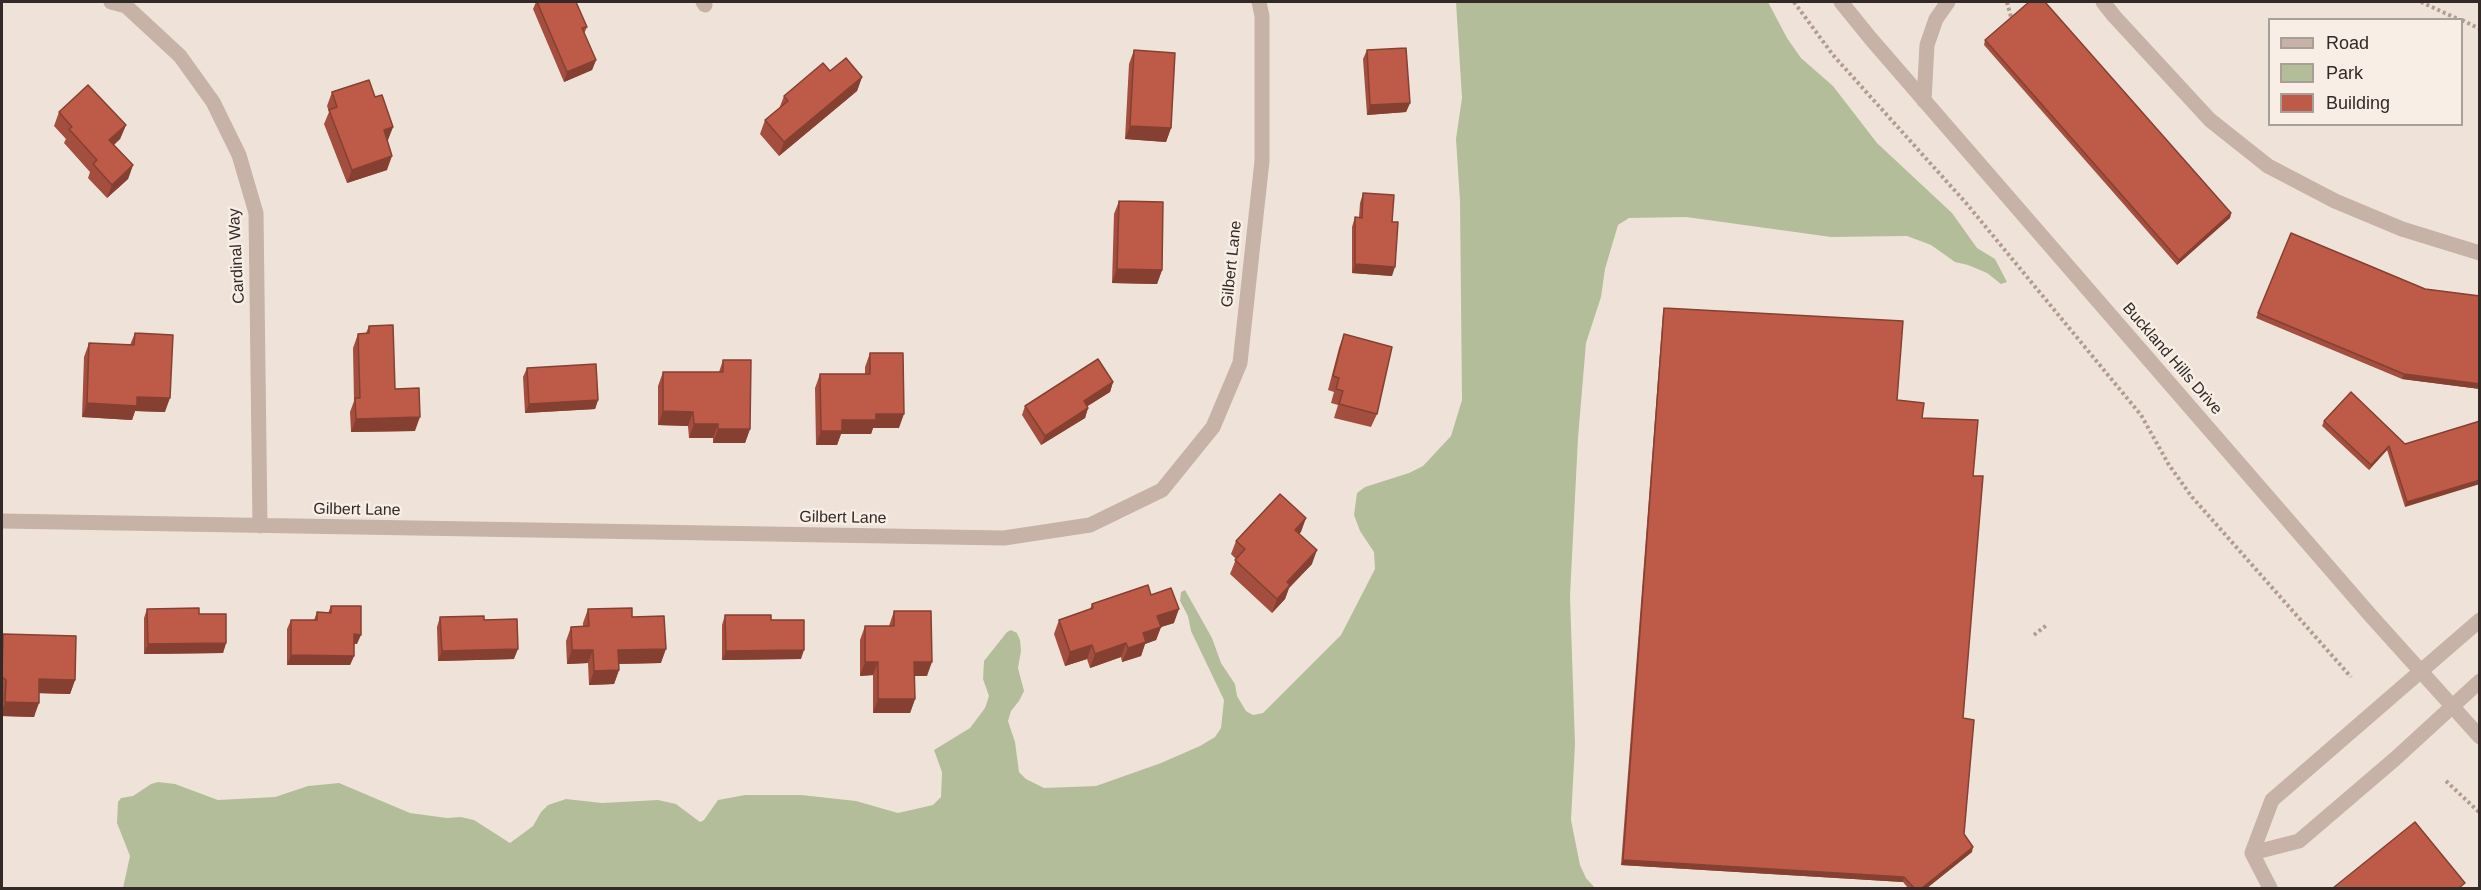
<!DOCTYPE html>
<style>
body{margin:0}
#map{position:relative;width:2481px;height:890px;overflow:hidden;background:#efe3d9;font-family:Helvetica,sans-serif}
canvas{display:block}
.frame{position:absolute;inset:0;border:3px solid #332927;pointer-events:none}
.legend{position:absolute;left:2268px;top:18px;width:195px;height:108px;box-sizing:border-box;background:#f8eee5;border:2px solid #a99f99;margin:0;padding:8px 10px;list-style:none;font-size:18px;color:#332927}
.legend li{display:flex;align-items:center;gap:12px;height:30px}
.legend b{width:30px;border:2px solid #a99f99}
</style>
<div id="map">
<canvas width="2481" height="890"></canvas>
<div class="frame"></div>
<ul class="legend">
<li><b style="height:8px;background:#c6b2a6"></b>Road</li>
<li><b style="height:16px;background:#b4bd9a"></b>Park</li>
<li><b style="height:16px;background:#be5b48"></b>Building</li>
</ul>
</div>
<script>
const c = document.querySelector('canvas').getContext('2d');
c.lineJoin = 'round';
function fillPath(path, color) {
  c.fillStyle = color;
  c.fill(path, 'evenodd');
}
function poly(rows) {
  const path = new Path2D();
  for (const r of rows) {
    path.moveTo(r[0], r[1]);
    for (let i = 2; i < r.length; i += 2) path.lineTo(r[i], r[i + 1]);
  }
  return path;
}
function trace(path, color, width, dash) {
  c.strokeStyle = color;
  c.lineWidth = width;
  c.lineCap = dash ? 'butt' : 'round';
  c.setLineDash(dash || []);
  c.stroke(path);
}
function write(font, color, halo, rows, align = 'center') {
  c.font = font + ' Helvetica,sans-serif';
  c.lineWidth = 5;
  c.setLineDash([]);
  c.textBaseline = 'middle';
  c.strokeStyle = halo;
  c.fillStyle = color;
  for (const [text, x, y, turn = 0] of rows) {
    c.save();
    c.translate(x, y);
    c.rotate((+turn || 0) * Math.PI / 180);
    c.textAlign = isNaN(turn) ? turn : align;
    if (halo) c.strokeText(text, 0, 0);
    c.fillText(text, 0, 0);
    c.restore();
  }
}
const green = poly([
 [1456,2,1768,2,1787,38,1801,58,1833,86,1877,143,1952,213,1977,248,1995,259,2007,282,2001,284,1987,273,1968,265,1955,262,1931,245,1907,236,1831,237,1686,217,1629,218,1618,225,1605,269,1601,297,1586,343,1578,438,1570,596,1575,744,1571,820,1580,865,1586,878,1595,888,123,888,130,856,117,823,118,802,121,798,133,796,151,784,158,782,175,784,218,800,275,797,308,786,339,783,410,813,447,818,461,817,474,820,510,843,533,826,541,812,548,805,566,799,602,803,658,800,676,804,700,822,704,820,718,800,745,795,801,795,856,801,898,813,933,805,941,797,942,772,934,750,970,728,985,708,989,696,983,679,984,661,1007,632,1011,630,1017,633,1020,640,1021,651,1018,668,1024,691,1019,701,1011,711,1008,721,1015,742,1019,772,1026,779,1044,788,1096,786,1161,763,1200,746,1215,737,1221,728,1224,700,1191,631,1188,616,1180,601,1181,592,1185,590,1212,638,1221,663,1235,684,1237,696,1246,711,1253,715,1263,713,1341,635,1375,569,1374,552,1360,531,1354,515,1357,493,1365,487,1409,473,1423,466,1451,436,1462,400,1460,201,1456,139,1462,98]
]);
const path = poly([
 [1794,2,1833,55,1966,203,2141,415,2169,465,2192,497,2351,677],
 [2007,2,2012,21],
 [2421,2,2460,20],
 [2462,20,2480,29],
 [2034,635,2048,624],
 [2446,781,2480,813]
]);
const minor = poly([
 [111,2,126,6,180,56,213,102,239,155,256,213,260,526],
 [703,2,705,5],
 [1841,2,1871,39,2371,616,2480,737],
 [2103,2,2114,16,2210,120,2268,166,2335,201,2402,229,2480,253],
 [1924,101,1927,45,1936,19,1948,2],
 [2,521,1004,538,1090,525,1162,490,1213,427,1240,363,1262,161,1262,16,1259,2],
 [2252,853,2299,841,2396,758,2480,681],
 [2270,888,2252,853,2272,800,2480,620]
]);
const wall = poly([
 [536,2,576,2,587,27,584,34,596,60,592,70,564,82,533,9],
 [1985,40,2231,213,2230,218,2177,265,1984,45],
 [1134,50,1171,128,1166,142,1125,139,1129,64],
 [1367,50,1410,103,1406,112,1367,115,1363,59],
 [830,71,862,77,857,91,779,156,760,134,765,120,779,109,784,96],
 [332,92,375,97,393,127,387,141,387,170,347,183,324,124,329,112,327,106],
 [59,112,126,125,120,139,114,145,133,165,128,179,107,198,88,178,90,172,64,143,66,139,54,126],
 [1363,193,1392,222,1392,276,1352,273,1352,227,1355,217,1359,217,1360,203],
 [1119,201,1162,270,1157,284,1112,283,1114,214],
 [2291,233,2425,289,2480,296,2480,389,2402,379,2256,318],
 [1664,308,1897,400,1922,418,1973,476,1963,718,1964,834,1972,852,1927,888,1908,888,1903,882,1621,865,1663,313],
 [369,326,395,389,415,431,351,432,350,412,354,401,353,348,358,334,366,333],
 [135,333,165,412,135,411,132,420,82,417,84,357,89,343,130,345],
 [1344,334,1377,414,1371,427,1334,418,1338,405,1331,403,1334,392,1328,390,1339,348],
 [870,353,899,428,873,428,871,434,841,434,837,445,816,445,815,388,820,374,865,374,865,367],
 [723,360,750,429,745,443,713,443,713,438,689,438,688,426,658,425,658,386,663,372,719,372],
 [527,368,598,400,595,409,525,413,523,377],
 [1113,382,1110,392,1087,406,1088,408,1085,418,1041,445,1022,415,1025,406],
 [2324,421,2405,444,2480,421,2405,507,2387,450,2369,470,2322,426],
 [1306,518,1299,534,1312,564,1289,588,1285,599,1272,613,1230,574,1236,559,1231,554,1236,541],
 [1151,595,1174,623,1161,627,1156,640,1145,644,1141,656,1122,662,1121,657,1090,668,1087,659,1065,666,1054,634,1059,620,1090,609,1092,604],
 [331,606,357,644,354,644,354,656,350,665,287,665,287,629,291,620,314,620,317,612,328,613],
 [147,609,199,614,226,643,223,653,144,654,144,618],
 [588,609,632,617,661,663,618,664,619,670,614,684,589,685,588,663,567,664,566,641,571,627,583,627,583,623],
 [894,611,927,676,914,676,915,699,910,713,873,713,873,675,860,676,860,640,865,626,889,626],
 [725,615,771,620,801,659,722,660,722,625],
 [440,617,484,620,514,659,438,661,437,627],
 [3,634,75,680,70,694,39,693,34,717,2,716,2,639]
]);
const shadedWall = poly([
 [596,60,592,70,564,82,567,72],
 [862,77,857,91,779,156,784,142],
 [1410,103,1406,112,1367,115,1370,105],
 [126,125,120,139,104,153,109,140],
 [1130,126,1171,128,1166,142,1125,139],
 [393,127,388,140,379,143,384,130],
 [392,156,387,170,347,183,352,170],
 [133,165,128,179,107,198,112,185],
 [2231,213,2230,218,2177,265,2179,260],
 [1355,264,1395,267,1392,276,1352,273],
 [1117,269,1162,270,1157,284,1112,283],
 [2404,374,2480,384,2480,389,2402,379],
 [1113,382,1110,392,1080,411,1084,401],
 [137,397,170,398,165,412,135,411,132,420,82,417,87,403],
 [598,400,595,409,525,413,529,404],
 [1088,408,1085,418,1041,445,1045,436],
 [663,411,693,412,688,426,658,425],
 [876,414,904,414,899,428,873,428,871,434,841,434,837,445,816,445,821,431,842,420],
 [420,417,415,431,351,432,356,419],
 [694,424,718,424,713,438,689,438],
 [718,429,750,429,745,443,713,443],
 [2389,446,2387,450,2369,470,2371,465],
 [2480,480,2480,484,2405,507,2407,502],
 [1306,518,1301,532,1290,544,1295,530],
 [1317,550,1312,564,1289,588,1285,599,1272,613,1277,599,1287,582],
 [1179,609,1174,623,1161,627,1156,640,1145,644,1141,656,1122,662,1128,648,1143,633,1157,616],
 [354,634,361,635,357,644,351,644],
 [226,643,223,653,144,654,148,644],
 [1126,643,1121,657,1090,668,1095,654],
 [1092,645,1087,659,1065,666,1070,652],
 [518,649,514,659,438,661,442,651],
 [666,649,661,663,613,664,618,650],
 [572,650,593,650,588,663,567,664],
 [804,650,801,659,722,660,726,651],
 [291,655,354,656,350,665,287,665],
 [865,662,878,662,873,675,860,676],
 [914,662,932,662,927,676,909,676],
 [619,670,614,684,589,685,594,671],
 [39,679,75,680,70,694,34,693],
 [878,699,915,699,910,713,873,713],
 [5,702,39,703,34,717,2,716,2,711],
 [1973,847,1972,852,1927,888,1922,888],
 [1623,860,1904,877,1903,882,1621,865]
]);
const building = poly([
 [537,2,576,2,587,27,582,28,596,60,567,72,537,2],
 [2029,2,2045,2,2231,213,2179,260,1985,40,2029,2],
 [1406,48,1410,103,1370,105,1367,50,1406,48],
 [1134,50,1175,53,1171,128,1130,126,1134,50],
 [846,58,862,77,784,142,765,120,788,101,784,96,823,63,830,71,846,58],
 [369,80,375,97,382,95,393,127,384,130,392,156,352,170,329,110,337,107,332,92,369,80],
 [88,85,126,125,109,140,133,165,112,185,93,164,97,160,69,129,72,127,59,112,88,85],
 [1363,193,1394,195,1392,222,1398,222,1395,267,1355,264,1355,217,1362,218,1363,193],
 [1119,201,1163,202,1162,270,1117,269,1119,201],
 [2291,233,2425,289,2480,296,2480,384,2404,374,2258,313,2291,233],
 [1664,308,1903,321,1897,400,1924,403,1922,418,1978,420,1973,476,1983,476,1963,718,1974,720,1964,834,1973,847,1922,888,1914,888,1904,877,1623,860,1664,308],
 [393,325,395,389,419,388,420,417,356,419,355,398,360,398,358,334,369,333,369,326,393,325],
 [135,333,173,335,170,398,137,397,137,406,87,403,89,343,134,345,135,333],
 [1344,334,1392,347,1377,414,1339,404,1343,391,1336,389,1339,378,1333,376,1344,334],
 [870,353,903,353,904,414,876,414,876,420,842,420,842,431,821,431,820,374,870,374,870,353],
 [1098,359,1113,382,1084,401,1088,408,1045,436,1025,406,1098,359],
 [723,360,751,360,750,429,718,429,718,424,694,424,693,412,663,411,663,372,723,372,723,360],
 [596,364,598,400,529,404,527,368,596,364],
 [2351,392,2405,444,2480,421,2480,480,2407,502,2389,446,2371,465,2324,421,2351,392],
 [1280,494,1306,518,1295,530,1317,550,1287,582,1290,585,1277,599,1235,560,1245,549,1236,541,1280,494],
 [1148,585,1151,595,1171,588,1179,609,1157,616,1161,627,1143,633,1146,642,1128,648,1126,643,1095,654,1092,645,1070,652,1059,620,1093,608,1092,604,1148,585],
 [331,606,361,606,361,635,354,634,354,656,291,655,291,620,317,620,317,612,331,613,331,606],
 [199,608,199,614,226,614,226,643,148,644,147,609,199,608],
 [632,608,632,617,664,616,666,649,618,650,619,670,594,671,593,650,572,650,571,627,589,626,588,609,632,608],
 [894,611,931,611,932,662,914,662,915,699,878,699,878,662,865,662,865,626,894,626,894,611],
 [725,615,771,615,771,620,804,620,804,650,726,651,725,615],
 [484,616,484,620,517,619,518,649,442,651,440,617,484,616],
 [3,634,76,636,75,680,39,679,39,703,5,702,6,680,2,677,3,634],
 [2415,822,2465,883,2459,888,2333,888,2415,822]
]);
const streetNames = [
 ["Cardinal Way",237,256,-93],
 ["Gilbert Lane",1232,264,-84],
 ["Buckland Hills Drive",2172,359,49],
 ["Gilbert Lane",357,510,1],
 ["Gilbert Lane",843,518,1]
];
fillPath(green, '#b4bd9a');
trace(path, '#b29c91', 4, [3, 3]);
trace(minor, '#c6b2a6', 15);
fillPath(wall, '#a34e3e');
fillPath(shadedWall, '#854032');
fillPath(building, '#be5b48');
trace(building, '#854032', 1.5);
write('16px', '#332927', '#f8eee5', streetNames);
</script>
